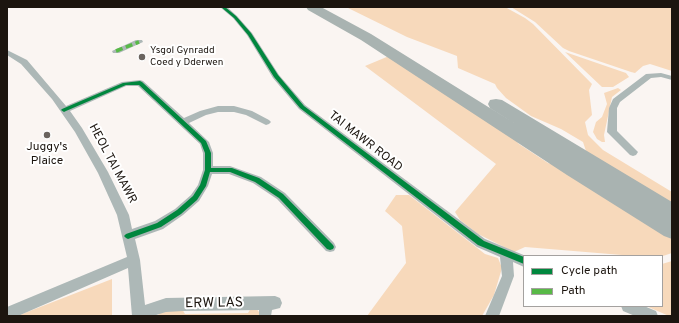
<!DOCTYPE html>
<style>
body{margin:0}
#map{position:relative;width:679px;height:323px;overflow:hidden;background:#faf5f2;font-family:Overpass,sans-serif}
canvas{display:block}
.frame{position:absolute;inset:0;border:8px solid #1c150f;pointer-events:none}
.legend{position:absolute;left:523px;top:255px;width:140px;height:52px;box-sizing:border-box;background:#fff;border:1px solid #a4a19f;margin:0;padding:5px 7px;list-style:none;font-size:12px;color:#1c150f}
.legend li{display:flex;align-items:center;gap:8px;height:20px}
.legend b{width:20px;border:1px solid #a4a19f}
</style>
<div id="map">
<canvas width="679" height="323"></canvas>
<div class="frame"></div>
<ul class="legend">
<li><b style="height:5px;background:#00873e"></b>Cycle path</li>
<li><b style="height:5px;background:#58b947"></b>Path</li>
</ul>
</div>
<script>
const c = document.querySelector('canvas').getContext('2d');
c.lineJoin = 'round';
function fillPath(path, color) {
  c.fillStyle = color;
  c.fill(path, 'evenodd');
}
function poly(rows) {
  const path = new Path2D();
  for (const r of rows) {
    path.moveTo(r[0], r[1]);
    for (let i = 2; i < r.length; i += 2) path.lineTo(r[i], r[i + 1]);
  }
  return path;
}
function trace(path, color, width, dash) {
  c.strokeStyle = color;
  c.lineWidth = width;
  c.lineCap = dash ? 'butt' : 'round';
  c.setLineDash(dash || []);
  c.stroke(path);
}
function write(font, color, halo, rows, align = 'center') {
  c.font = font + ' Overpass,sans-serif';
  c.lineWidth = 4;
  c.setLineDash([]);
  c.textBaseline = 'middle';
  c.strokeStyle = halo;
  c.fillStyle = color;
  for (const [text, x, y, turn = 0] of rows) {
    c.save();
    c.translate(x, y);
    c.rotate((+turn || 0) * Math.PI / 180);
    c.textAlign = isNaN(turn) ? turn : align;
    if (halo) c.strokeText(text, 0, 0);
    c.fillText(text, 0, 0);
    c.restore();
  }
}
const green = poly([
 [346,7,505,7,525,18,533,24,592,84,589,90,592,115,585,122,588,135,603,150,672,192,672,206,586,151,583,142,561,129,531,116,506,98,497,88,495,84,458,68,457,56,407,37],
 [511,7,672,7,672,71,650,64,643,66,635,73,631,72,569,51,563,48,535,22],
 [565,52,626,73,629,77,613,87,602,87],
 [389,56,510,134,519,144,548,163,558,166,672,238,672,253,663,256,634,256,525,247,514,252,478,234,460,220,455,212,496,164,365,66],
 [618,88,621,90,612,97,604,135,605,142,602,142,597,139,593,132,596,122,602,117,607,104,604,93],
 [396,195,409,195,485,254,498,258,502,268,494,295,482,316,367,316,406,263,402,226,385,211],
 [672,261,672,316,669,316,646,306,662,306,662,264],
 [112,279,112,316,17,316],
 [251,308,256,308,259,312,259,316,157,316,160,313,182,309,185,314,248,313]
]);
const street = poly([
 [220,7,227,7,237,16,252,33,279,75,305,105,485,239,526,256,524,256,524,267,513,262,514,276,499,316,485,316,502,276,500,257,477,247,299,109,273,78,247,35,233,18,220,7],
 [136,40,142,40,143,42,119,53,113,53,112,51,136,40],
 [7,50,27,60,66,106,122,82,140,80,143,81,184,118,200,111,218,106,234,106,252,111,269,120,271,122,269,124,266,125,246,115,234,112,218,112,206,115,189,123,209,142,213,153,213,166,230,166,261,177,285,193,334,243,336,247,334,251,330,252,326,251,277,199,253,183,229,174,212,174,208,186,199,201,183,215,163,229,135,239,140,260,145,305,166,298,275,296,280,298,282,303,280,308,272,310,271,316,259,316,259,310,183,311,166,312,153,316,132,316,128,268,18,316,7,316,7,307,127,257,117,215,98,173,75,132,52,99,21,64,7,55,7,50],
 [126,86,138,86,200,144,203,153,203,170,198,185,191,195,175,209,155,221,132,229,129,215,108,172,82,128,70,111,126,86],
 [661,73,672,76,672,80,661,77,651,78,620,102,617,108,617,131,638,152,636,155,633,156,630,155,607,132,609,108,613,99,646,74,661,73],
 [621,306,644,306,656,311,658,316,635,316,623,311,621,306]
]);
const highway = poly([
 [306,7,321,7,371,34,522,128,490,108,488,104,490,100,496,99,502,100,672,202,672,239,664,236,567,175,361,40,308,10,306,7]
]);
const quiet = poly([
 [116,51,139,42]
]);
const cycleway = poly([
 [221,7,225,7,236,16,251,33,278,75,304,106,484,241,524,257,524,264,478,245,300,108,274,77,248,35,234,18,221,7],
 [140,81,142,82,206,141,211,153,211,168,232,168,259,178,283,194,333,245,334,247,333,249,330,250,327,249,279,198,255,182,230,172,210,172,206,186,197,200,181,214,161,227,128,239,126,238,124,236,126,234,157,223,177,210,193,196,200,185,205,170,205,153,201,143,139,85,126,85,66,111,64,112,61,110,62,109,123,83,140,81]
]);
const markers = [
 [142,57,4,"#6a635e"],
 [47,135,4,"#6a635e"]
];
const farPoinames = [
 ["Ysgol Gynradd",150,51],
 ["Coed y Dderwen",150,63]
];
const streetNames = [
 ["TAI MAWR ROAD",365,142,38],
 ["HEOL TAI MAWR",112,164,62]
];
const poiNames = [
 ["Juggy's",47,148],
 ["Plaice",47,162]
];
const nearStreetnames = [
 ["ERW LAS",214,304,-1]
];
fillPath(green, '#f7d9bb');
fillPath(street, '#adb8b7');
fillPath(highway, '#a9b3b1');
trace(quiet, '#58b947', 3.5, [7, 3.5]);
fillPath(cycleway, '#00873e');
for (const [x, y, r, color] of markers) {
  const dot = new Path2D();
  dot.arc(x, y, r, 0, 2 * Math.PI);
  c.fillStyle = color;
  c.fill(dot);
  trace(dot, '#fff', 1.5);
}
write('10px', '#1c150f', '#fff', farPoinames, 'left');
write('12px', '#1c150f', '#fff', streetNames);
write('12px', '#1c150f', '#fff', poiNames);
write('14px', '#1c150f', '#fff', nearStreetnames);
</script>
